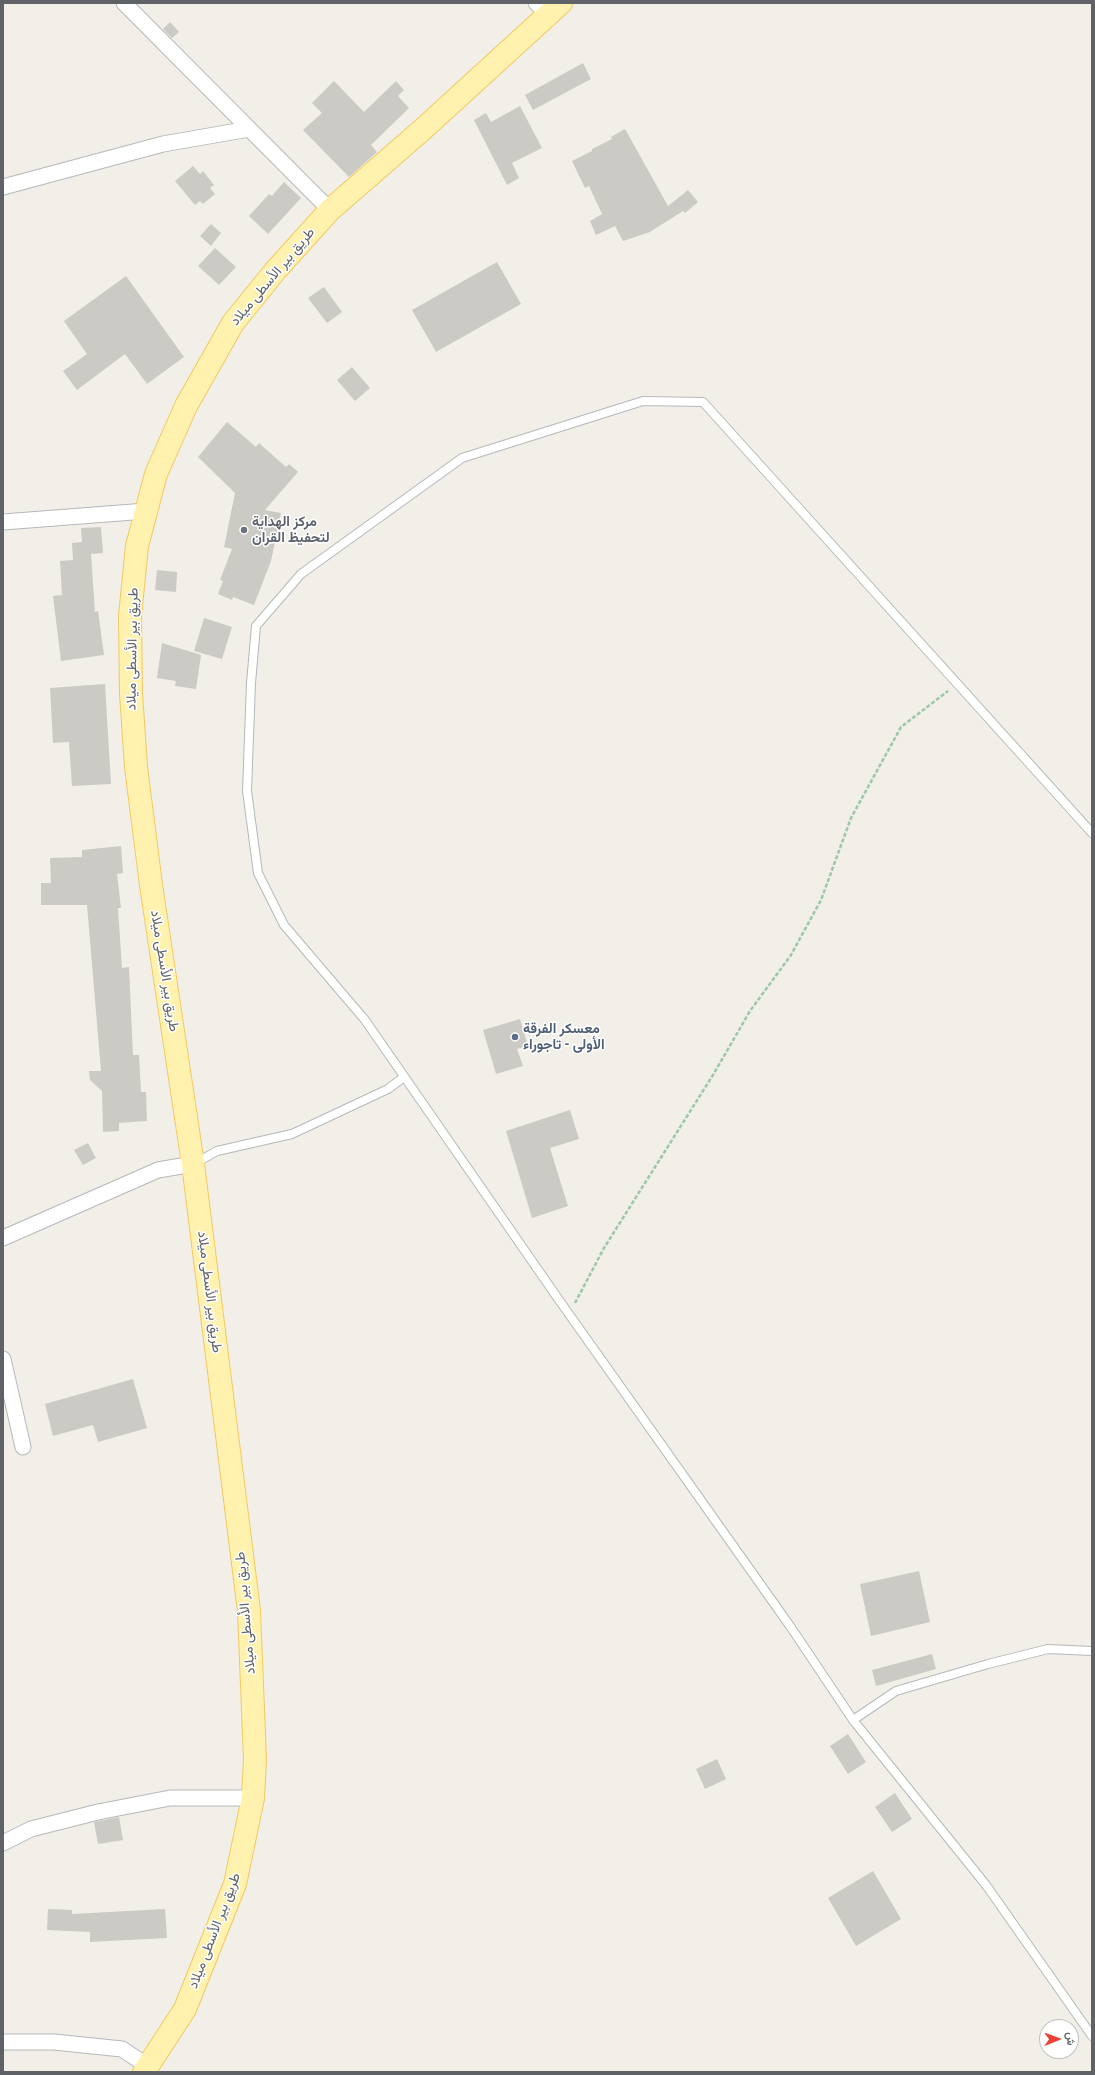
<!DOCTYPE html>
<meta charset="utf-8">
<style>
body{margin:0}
#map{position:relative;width:1095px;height:2075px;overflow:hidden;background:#f1efe8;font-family:"Roboto Condensed",Vazirmatn,sans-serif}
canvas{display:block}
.frame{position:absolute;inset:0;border:4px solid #5f6368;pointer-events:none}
.north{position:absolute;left:1039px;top:2019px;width:40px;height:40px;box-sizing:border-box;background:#fff;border:1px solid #bfc1c3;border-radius:50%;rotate:89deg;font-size:11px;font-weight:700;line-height:16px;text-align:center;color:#5f6368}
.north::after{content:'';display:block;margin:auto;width:14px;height:18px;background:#ea4335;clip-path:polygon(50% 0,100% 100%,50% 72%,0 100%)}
</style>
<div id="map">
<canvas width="1095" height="2075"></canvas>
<div class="frame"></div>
<div class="north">ش</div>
</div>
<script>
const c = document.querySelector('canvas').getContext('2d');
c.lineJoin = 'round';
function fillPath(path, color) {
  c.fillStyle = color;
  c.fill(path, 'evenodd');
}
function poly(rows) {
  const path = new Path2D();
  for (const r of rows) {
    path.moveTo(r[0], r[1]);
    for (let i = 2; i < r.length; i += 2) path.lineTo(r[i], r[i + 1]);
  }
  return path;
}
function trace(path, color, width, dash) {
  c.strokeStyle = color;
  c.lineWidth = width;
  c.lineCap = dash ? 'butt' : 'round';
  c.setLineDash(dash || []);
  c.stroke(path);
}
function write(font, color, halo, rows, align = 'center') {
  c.font = font + ' "Roboto Condensed",Vazirmatn,sans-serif';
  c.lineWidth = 3;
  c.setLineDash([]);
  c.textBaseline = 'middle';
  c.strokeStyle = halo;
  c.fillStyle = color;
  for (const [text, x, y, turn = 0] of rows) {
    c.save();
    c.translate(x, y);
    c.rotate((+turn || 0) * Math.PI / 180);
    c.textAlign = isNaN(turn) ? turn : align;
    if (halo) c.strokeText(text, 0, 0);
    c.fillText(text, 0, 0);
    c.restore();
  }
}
const building = poly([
 [170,22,179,32,172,38,163,29],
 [583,63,591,79,533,110,525,95],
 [334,81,364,112,396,81,404,90,398,96,409,108,371,145,377,152,349,177,303,130,322,113,312,103],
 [520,106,542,148,512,163,519,178,507,185,474,120,486,113,491,122],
 [625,129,668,206,688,190,698,202,685,213,683,211,650,232,623,241,615,226,596,235,590,221,602,214,589,186,585,188,572,161,592,151,592,149,612,139,611,137],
 [193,166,200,174,203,171,214,185,210,188,215,194,203,204,200,201,195,205,175,181],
 [284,182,301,198,268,234,249,216,269,194,272,196],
 [211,224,221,233,211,246,200,236],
 [215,248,236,267,219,285,198,266],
 [497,262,521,304,436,352,412,310],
 [126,276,184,357,147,384,125,354,77,390,63,371,87,354,64,321],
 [324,287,342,312,327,323,308,298],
 [352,367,370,388,355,401,337,380],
 [227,422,256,447,259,443,286,467,289,464,298,472,265,510,281,513,271,561,254,605,233,597,232,600,218,594,223,581,220,580,232,549,224,547,235,493,198,457],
 [101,527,103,553,91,554,95,612,98,611,104,655,61,661,53,596,62,595,60,561,73,560,72,543,82,542,81,528],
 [157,570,177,572,176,592,155,590],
 [204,618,232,627,222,659,194,651],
 [162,643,201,655,196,689,175,686,176,681,157,678],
 [105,684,111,784,72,786,69,742,53,743,50,688],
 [121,846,123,873,117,874,121,908,118,908,122,968,129,967,133,1055,139,1055,141,1092,146,1092,147,1121,119,1123,119,1131,103,1132,102,1091,90,1080,89,1071,101,1071,87,905,41,905,41,883,51,883,50,858,82,857,82,850],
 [520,1019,528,1046,517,1049,523,1066,496,1074,483,1030],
 [570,1110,579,1139,550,1148,568,1206,532,1218,506,1131],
 [88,1143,96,1158,83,1165,74,1150],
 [133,1379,147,1428,98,1442,93,1425,53,1436,45,1404],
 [919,1571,930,1622,871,1636,860,1584],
 [932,1654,936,1669,876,1686,872,1670],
 [848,1734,866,1762,848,1774,830,1746],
 [717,1759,726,1779,705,1789,696,1769],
 [895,1793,912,1819,892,1832,875,1807],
 [119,1817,123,1840,98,1844,94,1822],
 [873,1871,901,1919,856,1946,828,1898],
 [48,1909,72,1910,72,1914,165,1909,167,1938,90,1942,90,1932,47,1930]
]);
const path = poly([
 [575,1303,604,1248,713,1075,750,1011,791,955,821,900,851,818,901,727,948,691]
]);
const service = poly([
 [1092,833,703,402,643,401,462,458,301,574,256,626,251,683,247,791,258,873,284,925,365,1020,559,1300,790,1626,853,1720,986,1885,1092,2036],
 [194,1164,217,1151,292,1134,388,1089,404,1077],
 [853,1720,896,1691,988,1664,1048,1649,1092,1651]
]);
const minor = poly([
 [124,3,330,210],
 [536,3,548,14],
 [3,187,163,144,249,129],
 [3,522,146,511],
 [3,1238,158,1170,193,1164],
 [3,1359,23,1447],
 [3,1843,31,1829,98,1812,170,1798,253,1798],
 [3,2042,54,2042,122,2049,149,2067]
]);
const primary = poly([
 [144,2072,185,2009,235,1884,253,1798,255,1759,249,1611,193,1164,151,885,136,767,131,693,130,616,137,546,156,474,186,406,233,323,275,271,330,210,422,130,561,3]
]);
const markers = [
 [244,530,4,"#6b7280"],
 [515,1037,4,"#5c6f8a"]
];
const streetNames = [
 ["طريق بير الأسطى ميلاد",273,277,-50],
 ["طريق بير الأسطى ميلاد",133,649,-89],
 ["طريق بير الأسطى ميلاد",164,971,81],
 ["طريق بير الأسطى ميلاد",209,1292,83],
 ["طريق بير الأسطى ميلاد",246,1613,-95],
 ["طريق بير الأسطى ميلاد",215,1931,-69]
];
const worshipNames = [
 ["مركز الهداية",252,522],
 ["لتحفيظ القران",252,538]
];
const serviceNames = [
 ["معسكر الفرقة",523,1029],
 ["الأولى - تاجوراء",523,1045]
];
fillPath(building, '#cccac5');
trace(service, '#b5b8bc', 10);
trace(minor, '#b5b8bc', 17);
trace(primary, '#f2c960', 24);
trace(path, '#9cc7a9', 2.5, [4, 2]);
trace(service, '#fff', 8);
trace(minor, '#fff', 15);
trace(primary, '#fff2af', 22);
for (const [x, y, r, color] of markers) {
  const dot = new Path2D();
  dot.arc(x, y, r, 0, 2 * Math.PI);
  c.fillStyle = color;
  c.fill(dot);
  trace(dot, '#fff', 1.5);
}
write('14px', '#5f6368', '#fff', streetNames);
write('bold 14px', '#5b616d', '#fff', worshipNames, 'left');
write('bold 14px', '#4e5e75', '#fff', serviceNames, 'left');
</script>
